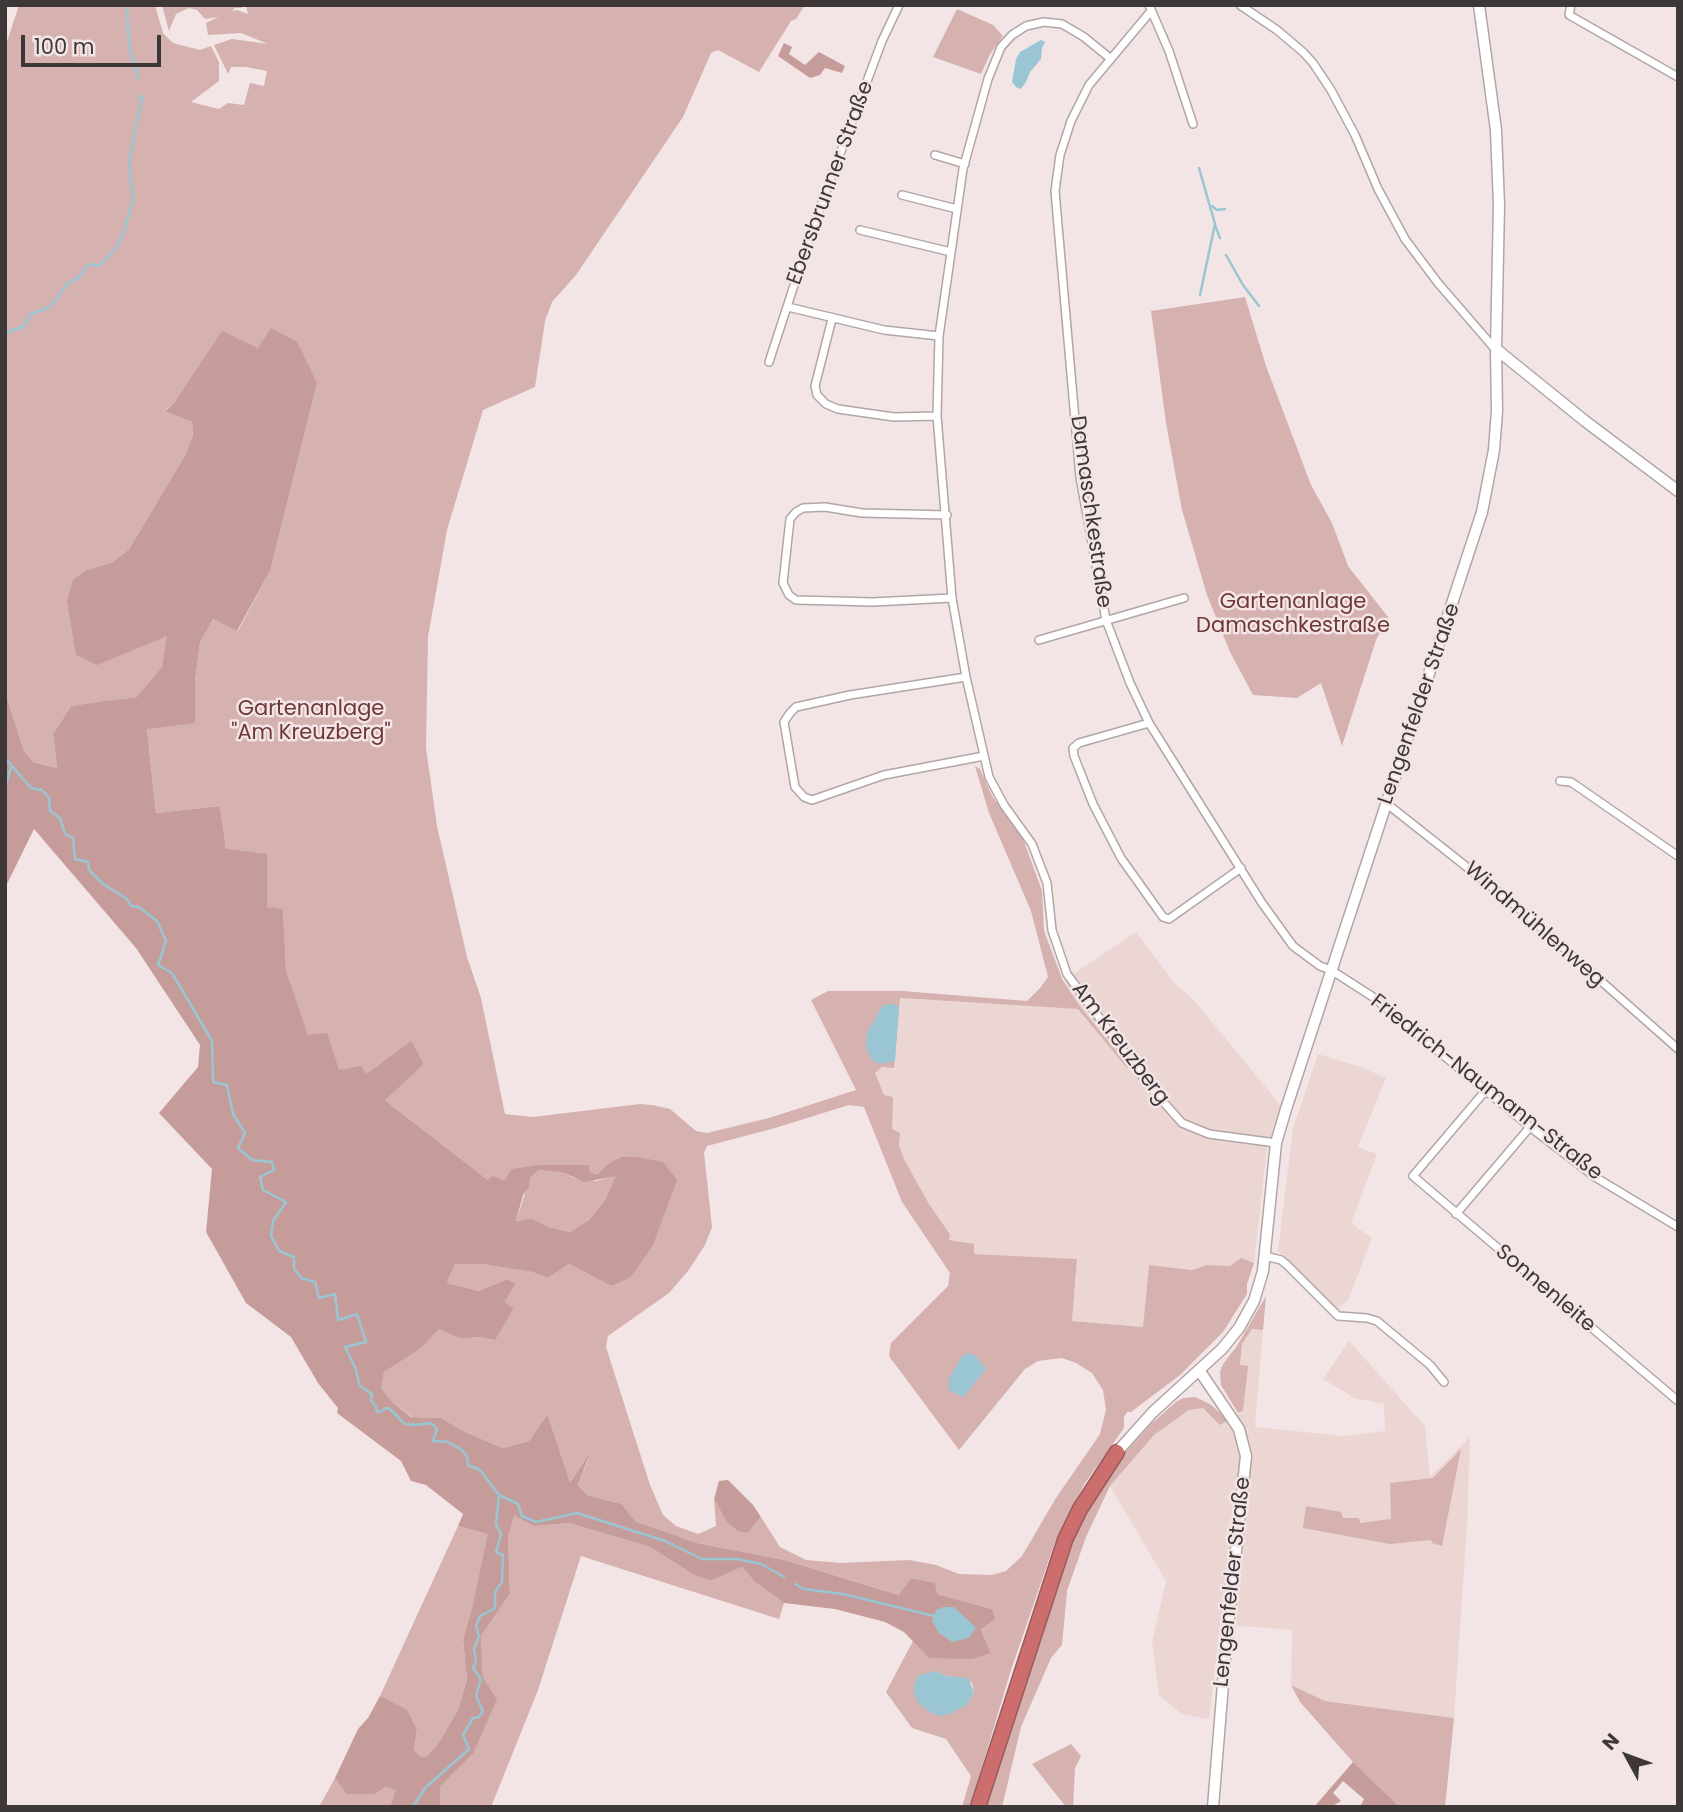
<!DOCTYPE html>
<meta charset="utf-8">
<style>
body{margin:0}
#map{position:relative;width:1683px;height:1812px;overflow:hidden;background:#f3e5e5;font-family:Poppins,sans-serif}
canvas{display:block}
.frame{position:absolute;inset:0;border:7px solid #3d3837;pointer-events:none}
.north{position:absolute;left:1592px;top:1721px;width:70px;height:70px;-webkit-text-stroke:5px #f3e5e5;paint-order:stroke;rotate:311deg;font-size:19px;font-weight:700;line-height:28px;text-align:center;color:#3d3837}
.north::after{content:'';display:block;margin:auto;width:24px;height:32px;background:#3d3837;clip-path:polygon(50% 0,100% 100%,50% 72%,0 100%)}
.scale{position:absolute;left:21px;top:35px;width:140px;height:32px;box-sizing:border-box;border:4px solid #3d3837;border-top:0;padding-left:9px;font-size:21px;line-height:24px;white-space:nowrap;color:#3d3837;-webkit-text-stroke:5px #f3e5e5;paint-order:stroke}
</style>
<div id="map">
<canvas width="1683" height="1812"></canvas>
<div class="frame"></div>
<div class="north">N</div>
<div class="scale">100 m</div>
</div>
<script>
const c = document.querySelector('canvas').getContext('2d');
c.lineJoin = 'round';
function fillPath(path, color) {
  c.fillStyle = color;
  c.fill(path, 'evenodd');
}
function poly(rows) {
  const path = new Path2D();
  for (const r of rows) {
    path.moveTo(r[0], r[1]);
    for (let i = 2; i < r.length; i += 2) path.lineTo(r[i], r[i + 1]);
  }
  return path;
}
function trace(path, color, width, dash) {
  c.strokeStyle = color;
  c.lineWidth = width;
  c.lineCap = dash ? 'butt' : 'round';
  c.setLineDash(dash || []);
  c.stroke(path);
}
function write(font, color, halo, rows, align = 'center') {
  c.font = font + ' Poppins,sans-serif';
  c.lineWidth = 5;
  c.setLineDash([]);
  c.textBaseline = 'middle';
  c.strokeStyle = halo;
  c.fillStyle = color;
  for (const [text, x, y, turn = 0] of rows) {
    c.save();
    c.translate(x, y);
    c.rotate((+turn || 0) * Math.PI / 180);
    c.textAlign = isNaN(turn) ? turn : align;
    if (halo) c.strokeText(text, 0, 0);
    c.fillText(text, 0, 0);
    c.restore();
  }
}
const built = poly([
 [1136,932,1176,985,1193,999,1283,1108,1267,1148,1254,1263,1240,1259,1230,1266,1207,1265,1192,1270,1149,1265,1143,1327,1072,1321,1077,1259,973,1254,949,1241,950,1233,929,1204,904,1159,850,1028,876,997,1081,1009,1063,981],
 [1318,1054,1361,1067,1386,1078,1358,1147,1377,1154,1351,1223,1372,1238,1348,1300,1337,1310,1278,1251,1293,1128],
 [1252,1329,1263,1330,1255,1427,1344,1436,1385,1431,1384,1404,1354,1398,1323,1379,1349,1341,1425,1426,1430,1477,1470,1437,1467,1525,1454,1718,1325,1701,1291,1685,1292,1630,1228,1625,1220,1625,1209,1719,1182,1714,1159,1695,1152,1642,1166,1581,1110,1486,1154,1435,1189,1410,1203,1408,1228,1420,1243,1411,1247,1366,1240,1365,1242,1344]
]);
const green = poly([
 [19,5,155,5,163,33,173,43,200,50,211,46,219,62,219,81,191,102,219,109,228,103,244,105,250,83,264,86,267,71,246,67,231,67,228,74,214,45,232,39,268,44,241,33,208,35,206,23,218,17,205,19,197,10,189,8,176,14,169,31,162,5,242,5,242,8,235,8,232,11,237,10,248,14,246,5,805,5,796,19,791,21,759,72,718,50,711,53,683,117,576,275,552,302,545,321,535,387,483,410,447,530,428,637,426,748,437,826,467,957,481,998,505,1114,533,1117,640,1104,652,1105,670,1109,696,1131,707,1133,769,1118,856,1090,811,1000,828,991,902,991,1027,1001,1040,988,1048,977,1031,911,989,813,975,766,980,769,992,796,1022,836,1042,891,1044,931,1063,981,1082,1009,1130,1068,1127,1068,1078,1009,900,998,894,1068,882,1067,875,1073,884,1095,893,1097,892,1129,900,1133,899,1145,904,1159,929,1204,950,1234,949,1240,974,1244,974,1254,1077,1259,1072,1321,1143,1327,1149,1265,1192,1270,1207,1265,1230,1266,1241,1258,1254,1263,1247,1284,1247,1294,1223,1332,1180,1375,1131,1412,1127,1412,1124,1417,1124,1428,1085,1483,1069,1513,1055,1542,1011,1670,970,1807,962,1807,971,1776,946,1739,912,1728,886,1692,913,1641,929,1658,989,1653,981,1628,992,1609,936,1594,934,1583,911,1578,900,1595,785,1560,697,1543,635,1521,622,1504,587,1495,578,1485,589,1457,570,1484,546,1415,529,1441,503,1448,465,1432,441,1418,412,1417,392,1402,380,1388,384,1372,419,1350,439,1328,462,1339,477,1337,494,1340,514,1308,505,1302,516,1283,507,1279,479,1291,447,1283,455,1264,482,1264,532,1272,548,1278,569,1264,611,1286,621,1157,609,1163,599,1174,590,1172,589,1165,538,1165,505,1181,488,1180,384,1099,424,1064,410,1042,366,1074,339,1070,308,1036,286,970,283,910,267,907,226,849,220,806,156,813,147,729,195,681,200,643,213,619,238,631,270,571,317,383,258,348,222,332,173,404,165,410,192,422,193,435,184,457,129,549,113,562,87,570,157,639,168,636,162,667,136,699,103,701,71,706,53,734,57,768,33,762,24,751,5,692,5,48],
 [849,1105,864,1107,902,1202,950,1273,948,1286,891,1343,889,1356,959,1450,1025,1369,1038,1361,1062,1358,1076,1363,1092,1373,1103,1390,1106,1410,1100,1434,1056,1498,1022,1556,1006,1571,992,1575,959,1574,936,1565,909,1560,841,1563,806,1560,780,1547,761,1517,748,1533,726,1521,714,1499,716,1526,698,1534,676,1526,663,1515,650,1485,606,1347,608,1336,669,1293,688,1271,705,1245,712,1227,704,1153,707,1146,775,1128],
 [936,1671,946,1676,962,1678,972,1683,974,1692,967,1705],
 [957,9,993,25,1003,36,990,54,981,74,933,57],
 [1245,297,1266,366,1311,485,1332,523,1348,566,1388,617,1376,640,1342,746,1321,683,1297,698,1253,695,1230,652,1207,595,1182,510,1166,423,1151,311],
 [539,1170,564,1173,574,1178,596,1181,617,1175,605,1200,589,1220,570,1232,549,1227,531,1218,516,1221,530,1178],
 [1266,1296,1263,1330,1252,1329,1242,1344,1240,1365,1248,1366,1243,1411,1238,1413,1221,1385,1220,1372,1223,1364,1237,1346],
 [1195,1397,1210,1404,1228,1420,1220,1425,1203,1408,1189,1410,1154,1435,1110,1486,1086,1537,1067,1591,1062,1645,1051,1658,1021,1727,1002,1807,984,1807,1071,1545,1095,1495,1124,1454,1152,1423,1176,1402,1183,1398],
 [1461,1449,1442,1546,1432,1543,1431,1540,1390,1544,1303,1528,1306,1506,1341,1512,1343,1518,1359,1518,1360,1523,1391,1519,1390,1483,1433,1478],
 [514,1514,534,1526,569,1523,650,1547,694,1575,711,1579,742,1567,755,1582,784,1603,779,1619,581,1556,538,1690,491,1807,440,1807,439,1786,473,1754,483,1678,481,1636,510,1594,508,1538],
 [458,1526,489,1534,472,1608,463,1639,467,1680,458,1710,438,1744,426,1757,418,1756,414,1750,417,1730,380,1696],
 [1291,1685,1325,1701,1454,1718,1445,1807,1400,1807,1353,1762,1300,1702],
 [1071,1744,1081,1756,1075,1768,1073,1807,1066,1807,1032,1764],
 [335,1778,346,1794,375,1794,386,1787,397,1790,390,1807,319,1807]
]);
const forest = poly([
 [784,43,792,47,789,54,805,65,819,52,845,66,842,73,825,68,820,75,810,78,778,56],
 [271,328,297,342,317,383,270,571,237,631,213,619,200,643,195,681,195,723,147,729,156,813,220,806,226,849,267,854,267,907,283,909,286,970,308,1035,327,1033,339,1070,361,1066,366,1074,411,1041,424,1064,385,1100,488,1180,493,1176,504,1181,512,1169,538,1165,589,1165,590,1172,598,1174,609,1163,621,1157,637,1157,663,1162,677,1180,653,1245,631,1277,611,1286,569,1264,548,1278,532,1272,482,1264,455,1264,447,1283,479,1291,507,1279,516,1283,505,1302,514,1308,495,1340,477,1337,462,1339,439,1329,419,1350,384,1372,381,1388,392,1402,411,1417,441,1418,465,1432,503,1448,529,1441,547,1414,570,1483,590,1453,578,1485,587,1495,622,1504,635,1521,697,1543,785,1560,899,1595,911,1578,935,1583,937,1594,992,1609,995,1619,981,1629,990,1653,972,1659,929,1658,904,1632,885,1622,835,1609,784,1603,755,1582,742,1567,711,1580,694,1575,650,1547,569,1523,534,1526,514,1515,508,1538,510,1594,481,1636,483,1678,497,1699,473,1754,440,1786,440,1807,390,1807,396,1790,386,1787,375,1794,346,1794,335,1778,358,1729,368,1718,380,1696,407,1710,417,1730,414,1750,419,1756,426,1757,438,1744,458,1710,467,1680,463,1639,472,1608,488,1534,458,1526,463,1514,426,1485,411,1481,401,1461,337,1413,338,1408,318,1383,291,1337,246,1303,206,1232,212,1169,159,1113,198,1067,200,1045,136,948,34,829,5,888,5,692,24,751,33,762,57,768,53,734,71,706,103,701,136,698,162,667,167,636,97,665,76,655,67,601,73,580,87,570,113,562,129,549,184,457,193,435,192,422,165,411,173,404,222,331,258,348],
 [539,1170,564,1173,585,1182,616,1176,605,1200,589,1220,570,1232,549,1227,531,1218,516,1221,523,1195,529,1187,530,1178],
 [728,1480,753,1505,761,1517,748,1533,738,1531,726,1521,714,1499,719,1481],
 [1353,1762,1400,1807,1360,1807,1364,1799,1343,1781,1333,1793,1341,1801,1331,1807,1314,1807]
]);
const water = poly([
 [1041,40,1045,42,1042,48,1041,59,1030,72,1026,82,1021,89,1016,87,1012,82,1016,59,1020,52],
 [894,1004,899,1006,895,1061,880,1064,872,1060,866,1047,867,1033,883,1005],
 [969,1353,976,1356,986,1369,963,1397,949,1390,949,1379,962,1356],
 [943,1607,954,1607,976,1628,969,1638,952,1642,939,1633,932,1621,936,1610],
 [936,1671,946,1676,968,1678,974,1692,967,1705,952,1713,943,1716,933,1714,918,1703,914,1693,914,1685,919,1675]
]);
const stream = poly([
 [127,5,129,45,138,79],
 [1199,168,1215,224,1200,295],
 [1212,206,1217,210,1225,209],
 [1215,225,1220,238],
 [1226,255,1243,285,1259,306],
 [5,335,9,331,23,327,31,314,50,307,69,282,78,278,86,267,91,264,99,266,117,247,124,231,133,199,129,163,142,97,139,96],
 [5,758,31,788,42,790,49,798,50,811,60,818,65,834,73,838,75,859,88,862,89,870,103,884,127,899,131,906,139,907,157,921,166,941,158,965,172,973,212,1041,213,1082,227,1085,233,1114,245,1133,238,1148,252,1160,272,1162,274,1170,260,1177,263,1190,286,1202,273,1221,271,1236,279,1251,294,1257,294,1268,301,1278,315,1282,319,1298,335,1294,338,1320,357,1314,366,1342,345,1347,355,1367,360,1386,372,1394,371,1400,376,1407,377,1412,382,1411,386,1408,390,1409,405,1424,415,1425,431,1423,437,1429,433,1441,448,1442,462,1450,467,1457,468,1465,480,1470,499,1495,496,1524,501,1534,496,1552,503,1555,502,1582,495,1592,495,1608,480,1616,476,1626,479,1636,474,1649,476,1661,473,1668,481,1679,476,1696,483,1711,479,1717,473,1718,463,1735,469,1749,425,1788,413,1807],
 [5,787,11,767],
 [499,1495,518,1504,522,1516,536,1522,577,1513,665,1541,702,1559,737,1559,761,1564,784,1577],
 [795,1584,804,1589,843,1594,934,1616]
]);
const street = poly([
 [1149,5,1169,51,1193,124],
 [1240,5,1277,30,1303,52,1313,63,1331,90,1355,135,1378,189,1405,239,1438,283,1495,349],
 [1571,5,1569,15,1678,77],
 [1151,11,1089,85,1071,121,1060,155,1055,191,1080,477,1106,620,1130,683,1149,723,1262,903,1293,946,1320,966,1331,970,1373,997,1530,1127,1595,1177,1678,1227],
 [1111,59,1084,37,1062,24,1044,22,1026,26,1012,35,1001,47,988,79,963,169,939,336,937,416,952,598,966,677,989,777,1004,805,1032,844,1047,883,1052,930,1067,974,1151,1088,1182,1123,1209,1134,1276,1143],
 [935,155,965,164],
 [902,195,957,209],
 [860,230,951,252],
 [788,307,884,330,939,336],
 [832,319,815,386,817,395,826,404,838,409,894,417,937,416],
 [769,362,815,221,882,41,899,5],
 [947,515,862,513,825,507,803,508,796,512,790,519,783,583,789,595,796,600,873,602,952,598],
 [1039,640,1184,598],
 [966,677,850,695,796,707,790,713,784,722,795,787,804,797,812,800,884,775,984,756],
 [1149,723,1079,743,1073,748,1074,756,1093,804,1121,858,1163,917,1169,919,1241,868],
 [1560,781,1571,782,1678,856],
 [1386,803,1516,906,1678,1049],
 [1486,1090,1413,1176,1678,1401],
 [1456,1214,1530,1127],
 [1265,1256,1281,1260,1287,1265,1338,1316,1367,1318,1377,1321,1430,1365,1444,1382]
]);
const secondary = poly([
 [1496,349,1585,421,1678,491],
 [1199,1370,1239,1429,1246,1456,1227,1635,1213,1807],
 [1117,1452,1153,1412,1222,1349,1239,1328,1254,1301,1263,1271,1276,1143,1286,1109,1482,512,1494,450,1497,411,1496,349,1499,205,1496,130,1479,5]
]);
const highway = poly([
 [978,1807,1065,1540,1080,1509,1117,1452]
]);
const streetNames = [
 ["Ebersbrunner Straße",831,183,-70],
 ["Damaschkestraße",1090,512,82],
 ["Lengenfelder Straße",1420,704,-71],
 ["Windmühlenweg",1534,925,41],
 ["Am Kreuzberg",1120,1044,53],
 ["Friedrich-Naumann-Straße",1486,1088,38],
 ["Sonnenleite",1545,1289,40],
 ["Lengenfelder Straße",1233,1582,-84]
];
const parkNames = [
 ["Gartenanlage",1293,603],
 ["Damaschkestraße",1293,627],
 ["Gartenanlage",311,710],
 ["\"Am Kreuzberg\"",311,734]
];
fillPath(built, '#ebd6d4');
fillPath(green, '#d5b1af');
fillPath(forest, '#c69c9a');
fillPath(water, '#9ac6d4');
trace(stream, '#9ac6d4', 2.5);
trace(street, '#b2a6a5', 10);
trace(secondary, '#b2a6a5', 13);
trace(highway, '#9a5b5b', 17);
trace(street, '#fff', 7);
trace(secondary, '#fff', 10);
trace(highway, '#cc6e6e', 14);
write('21px', '#3d3837', '#f3e5e5', streetNames);
write('21px', '#6f3737', '#f3e5e5', parkNames);
</script>
